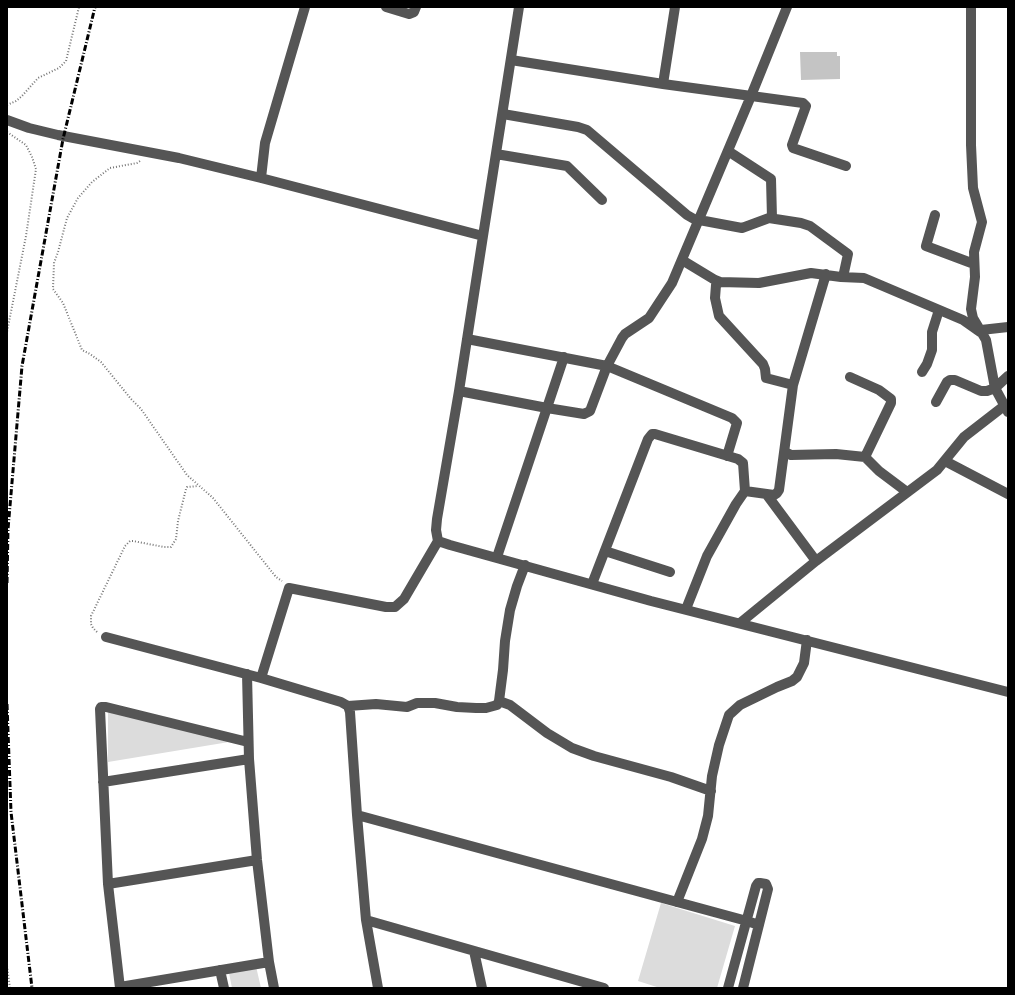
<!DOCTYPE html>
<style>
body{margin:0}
#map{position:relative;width:1015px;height:995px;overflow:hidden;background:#fff;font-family:"Public Sans",sans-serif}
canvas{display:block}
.frame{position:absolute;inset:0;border:8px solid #000;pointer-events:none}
</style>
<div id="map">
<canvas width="1015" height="995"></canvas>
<div class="frame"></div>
</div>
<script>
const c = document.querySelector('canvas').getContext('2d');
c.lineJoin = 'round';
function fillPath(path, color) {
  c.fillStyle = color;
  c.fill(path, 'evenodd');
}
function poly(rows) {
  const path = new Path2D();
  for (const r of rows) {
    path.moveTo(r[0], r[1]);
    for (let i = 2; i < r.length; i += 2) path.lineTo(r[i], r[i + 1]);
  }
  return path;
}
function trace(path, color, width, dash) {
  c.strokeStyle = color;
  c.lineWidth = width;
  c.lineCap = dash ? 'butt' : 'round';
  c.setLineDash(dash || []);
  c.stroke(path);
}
const green = poly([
 [108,706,235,741,108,762],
 [661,903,735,926,717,988,660,988,638,981],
 [255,962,261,988,232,988,228,968]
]);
const building = poly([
 [800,52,837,52,837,56,840,56,840,79,801,80]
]);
const path = poly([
 [7,105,16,101,22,96,38,78,59,68,66,61,79,7],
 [7,132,26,145,32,157,36,169,26,236,7,332],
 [140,161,137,163,110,168,92,182,78,198,67,218,58,252,54,263,53,289,63,303,82,350,90,354,101,362,131,399,141,409,187,475,213,498,276,577,282,581],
 [97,632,93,628,91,624,91,616,125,546,130,541,133,541,164,547,171,547,176,539,178,521,186,489,187,487,198,486],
 [7,966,10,988]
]);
const minor = poly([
 [386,7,409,14,414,12,416,7],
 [971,7,971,145,973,188,982,222,974,252,975,277,971,309,973,318,986,340,995,388,1008,412],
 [511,60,663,84,803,103,806,106,792,145,793,148,846,166],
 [663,84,675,7],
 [503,114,578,127,587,130,687,215,694,219,742,228,769,218,801,223,810,226,848,254,843,277],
 [7,120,29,128,58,135,179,158,261,178,483,236,459,391,437,519,436,530,438,541,450,545,651,601,1008,692],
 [728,151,771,179,772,218],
 [496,154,567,166,602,200],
 [261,178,265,143,305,7],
 [935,215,926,246,974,264],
 [483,236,519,7],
 [682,260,715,280,720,282,759,283,811,273,841,277,864,278,963,320,980,332],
 [720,282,716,285,715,298,719,316,763,364,765,369,766,378,793,385],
 [981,330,1008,327],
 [467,339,607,366,732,418,737,423,727,456],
 [922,372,927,364,932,350,932,332,939,310],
 [850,377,879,390,891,399,891,403,865,457],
 [459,391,547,408,584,414,590,411,607,366,622,338,625,334,649,318,672,283,751,96,787,7],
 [936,402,947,382,950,380,955,380,981,391,987,391,995,388,1008,376],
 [785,452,791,455,836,454,865,457,879,471,907,492],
 [945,461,1008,494],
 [745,491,774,495,777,493,779,490,793,385,826,274],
 [767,495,816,561],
 [605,551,670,572],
 [497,557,564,357],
 [592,584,648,439,652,434,655,434,738,459,743,463,745,491,736,504,707,556,686,609],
 [740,623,816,561,937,470,964,437,1004,406],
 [106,637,261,678,341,702,348,706,350,712,357,815,366,920,378,988],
 [247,674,249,759,257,860,269,962,274,988],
 [261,678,289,588,386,607,395,607,404,599,438,541],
 [499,701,510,705,547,733,572,748,594,756,671,777,711,791],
 [348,706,376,704,407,707,417,703,435,703,457,707,476,708,486,708,497,705,499,701,503,670,505,641,510,610,517,586,525,565],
 [103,782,249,759],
 [357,815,747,921,759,925],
 [108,884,257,860],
 [677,902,702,839,708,816,712,776,719,745,729,715,740,705,777,687,792,681,797,677,804,663,807,640],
 [366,920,604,988],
 [474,951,482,988],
 [220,970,224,988],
 [120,987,269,962],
 [120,988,108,884,100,709,101,707,106,707,248,742],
 [728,988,756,886,758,883,760,883,766,884,768,889,743,988]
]);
const rail = poly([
 [7,583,8,529,22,366,63,139,95,7],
 [7,704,11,812,32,988]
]);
fillPath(green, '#dcdcdc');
fillPath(building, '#c4c4c4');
trace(path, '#777', 2, [1, 2]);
trace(minor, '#555', 10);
trace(rail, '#000', 3, [6, 2, 1, 2]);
</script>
